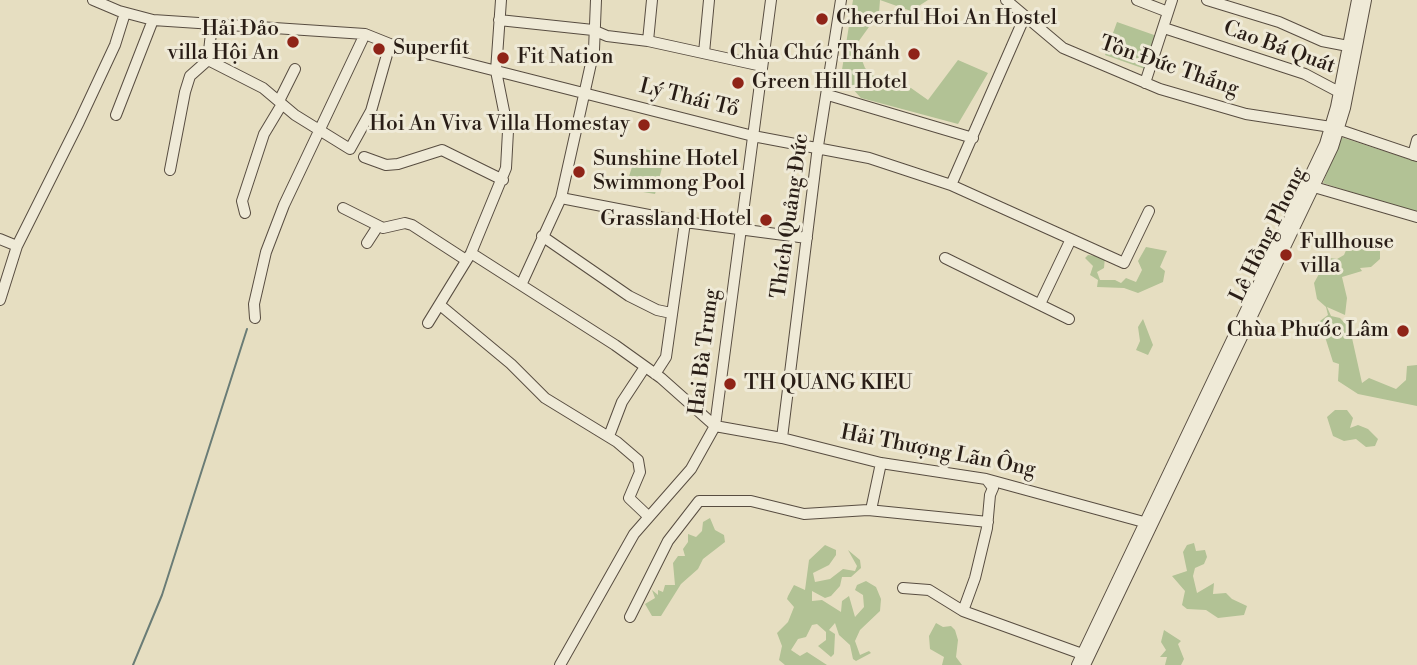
<!DOCTYPE html>
<meta charset="utf-8">
<style>
body{margin:0}
canvas{display:block;background:#e6dec1}
</style>
<canvas width="1417" height="665"></canvas>
<script>
const c = document.querySelector('canvas').getContext('2d');
c.lineJoin = 'round';
function fillPath(path, color) {
  c.fillStyle = color;
  c.fill(path, 'evenodd');
}
function poly(rows) {
  const path = new Path2D();
  for (const r of rows) {
    path.moveTo(r[0], r[1]);
    for (let i = 2; i < r.length; i += 2) path.lineTo(r[i], r[i + 1]);
  }
  return path;
}
function trace(path, color, width, dash) {
  c.strokeStyle = color;
  c.lineWidth = width;
  c.lineCap = dash ? 'butt' : 'round';
  c.setLineDash(dash || []);
  c.stroke(path);
}
function write(font, color, halo, rows, align = 'center') {
  c.font = font + ' "Libre Bodoni",serif';
  c.lineWidth = 6;
  c.setLineDash([]);
  c.textBaseline = 'middle';
  c.strokeStyle = halo;
  c.fillStyle = color;
  for (const [text, x, y, turn = 0] of rows) {
    c.save();
    c.translate(x, y);
    c.rotate((+turn || 0) * Math.PI / 180);
    c.textAlign = isNaN(turn) ? turn : align;
    if (halo) c.strokeText(text, 0, 0);
    c.fillText(text, 0, 0);
    c.restore();
  }
}
const green = poly([
 [853,0,928,0,911,11,880,0,879,13,856,45,865,68,876,78,911,88,928,100,958,60,988,73,958,124,861,98,841,76],
 [1117,22,1157,36,1145,69,1105,55],
 [1341,137,1417,162,1417,213,1323,183],
 [638,148,666,153,655,194,625,189],
 [1146,247,1167,251,1160,267,1165,271,1163,282,1138,293,1124,288,1097,287,1098,280,1090,275,1093,266,1085,258,1088,255,1105,257,1104,268,1097,272,1100,280,1115,280,1121,283,1126,278,1136,282,1142,270,1138,261],
 [1358,247,1380,251,1380,259,1371,267,1360,268,1362,271,1342,277,1347,298,1345,315,1327,307,1331,316,1340,318,1350,329,1362,383,1369,378,1396,389,1406,380,1407,366,1417,365,1417,406,1358,394,1338,381,1339,364,1333,362,1320,321,1328,315,1326,307,1317,299,1314,283,1325,263,1323,257,1337,259,1344,255,1347,248],
 [1143,319,1153,345,1148,355,1136,350,1140,341,1138,327],
 [1335,410,1347,410,1353,418,1350,428,1358,425,1368,429,1378,439,1375,446,1366,447,1356,439,1344,441,1333,436,1327,417],
 [710,518,715,530,724,535,725,542,703,559,698,569,681,584,661,616,652,616,645,604,655,598,652,590,658,595,658,590,663,592,665,585,675,585,673,563,678,556,685,556,683,549,688,542,688,534,696,537,702,531,703,522],
 [1194,543,1196,551,1205,550,1207,557,1204,564,1195,568,1193,576,1197,593,1214,583,1213,594,1226,593,1232,599,1247,606,1244,615,1218,618,1206,610,1187,609,1182,605,1185,591,1172,576,1187,571,1183,552,1187,545],
 [825,545,836,550,836,555,829,565,813,573,815,582,830,579,843,569,855,571,857,566,848,550,860,560,861,568,851,577,842,577,840,586,831,596,825,598,812,591,812,601,822,600,841,612,842,601,849,596,855,617,864,607,863,595,855,590,857,585,866,581,876,587,881,599,880,611,860,630,855,641,860,655,869,651,871,653,856,661,853,659,850,645,839,635,835,623,829,630,835,634,834,654,831,657,818,646,826,640,826,632,817,624,812,625,806,637,798,639,791,650,800,656,807,652,827,665,785,665,779,660,782,646,777,633,788,622,794,607,787,599,788,596,794,585,805,590,809,560],
 [936,623,943,627,951,626,955,630,958,640,956,657,962,665,942,665,944,657,930,649,929,636],
 [1164,630,1181,641,1178,644,1184,659,1181,665,1165,665,1167,657,1160,657,1166,650,1161,642]
]);
const stream = poly([
 [133,665,162,595,247,329]
]);
const minor = poly([
 [93,0,119,11,153,20,365,34,390,44,753,136,869,158,951,185,1124,263,1149,211],
 [1006,0,1063,48,1160,89,1246,114,1331,127,1417,156],
 [1137,0,1168,12],
 [1207,0,1279,22,1322,41,1348,46],
 [499,20,593,30,607,36,648,41,762,66],
 [1164,28,1305,74,1339,92],
 [648,41,652,0],
 [704,53,709,0],
 [208,60,263,88,295,115,350,149,371,111,390,44],
 [1145,83,1172,0],
 [828,95,973,138],
 [279,101,295,69],
 [116,115,153,20],
 [1413,155,1417,140],
 [364,157,386,165,398,164,442,150,503,180],
 [170,170,185,92,190,76,208,60,212,24],
 [951,185,1025,16],
 [1314,187,1417,217],
 [561,198,685,222,807,238],
 [343,208,383,228,405,223,412,225,466,260],
 [245,213,242,201,264,134,282,104],
 [542,236,629,296,657,310,671,313],
 [0,239,17,246],
 [367,243,378,226],
 [471,253,615,345,661,378,715,426,782,438,881,463,986,479,1151,524],
 [945,258,1069,319],
 [522,283,561,198,594,50,596,0],
 [0,300,17,246,79,122,115,45,125,13],
 [1040,304,1071,239],
 [440,305,511,364,545,398,617,442,638,460,640,472,629,498,648,516],
 [255,318,254,304,266,252,284,205,365,34],
 [428,323,471,253,506,168,508,131,496,71,501,0],
 [655,374,666,357,685,222],
 [609,436,622,402,645,367],
 [782,438,818,146,841,0],
 [871,510,881,463],
 [903,588,929,590,963,611,1082,654],
 [963,611,975,578,987,528,990,495,993,488,987,480],
 [630,617,668,541,699,501,751,501,804,514,868,510,988,522],
 [560,665,634,534,691,469,715,426,771,0],
 [1077,665,1325,144,1336,107,1357,0],
 [1085,665,1333,147,1345,108,1366,0]
]);
const markers = [
 [822,19,7,"#8f2418"],
 [293,42,7,"#8f2418"],
 [379,49,7,"#8f2418"],
 [914,54,7,"#8f2418"],
 [503,58,7,"#8f2418"],
 [738,83,7,"#8f2418"],
 [644,125,7,"#8f2418"],
 [579,172,7,"#8f2418"],
 [766,220,7,"#8f2418"],
 [1286,255,7,"#8f2418"],
 [1403,331,7,"#8f2418"],
 [730,384,7,"#8f2418"]
];
const poiNames = [
 ["Cheerful Hoi An Hostel",836,19],
 ["Hải Đảo",279,30,"right"],
 ["villa Hội An",279,54,"right"],
 ["Superfit",393,49],
 ["Chùa Chúc Thánh",900,54,"right"],
 ["Fit Nation",517,58],
 ["Green Hill Hotel",752,83],
 ["Hoi An Viva Villa Homestay",630,125,"right"],
 ["Sunshine Hotel",593,160],
 ["Swimmong Pool",593,184],
 ["Grassland Hotel",752,220,"right"],
 ["Fullhouse",1300,243],
 ["villa",1300,267],
 ["Chùa Phước Lâm",1389,331,"right"],
 ["TH QUANG KIEU",744,384]
];
const streetNames = [
 ["Cao Bá Quát",1279,48,20],
 ["Tôn Đức Thắng",1169,67,19],
 ["Lý Thái Tổ",689,99,14],
 ["Thích Quảng Đức",791,216,-82],
 ["Lê Hồng Phong",1269,235,-64],
 ["Hai Bà Trưng",705,352,-83],
 ["Hải Thượng Lãn Ông",938,452,11]
];
fillPath(green, '#b2c295');
trace(stream, '#6a7c76', 2);
trace(minor, '#584d41', 12);
trace(minor, '#efead7', 10);
for (const [x, y, r, color] of markers) {
  const dot = new Path2D();
  dot.arc(x, y, r, 0, 2 * Math.PI);
  c.fillStyle = color;
  c.fill(dot);
  trace(dot, '#efead7', 2.5);
}
write('21px', '#291d16', '#efead7', poiNames, 'left');
write('21px', '#291d16', '#efead7', streetNames);
</script>
